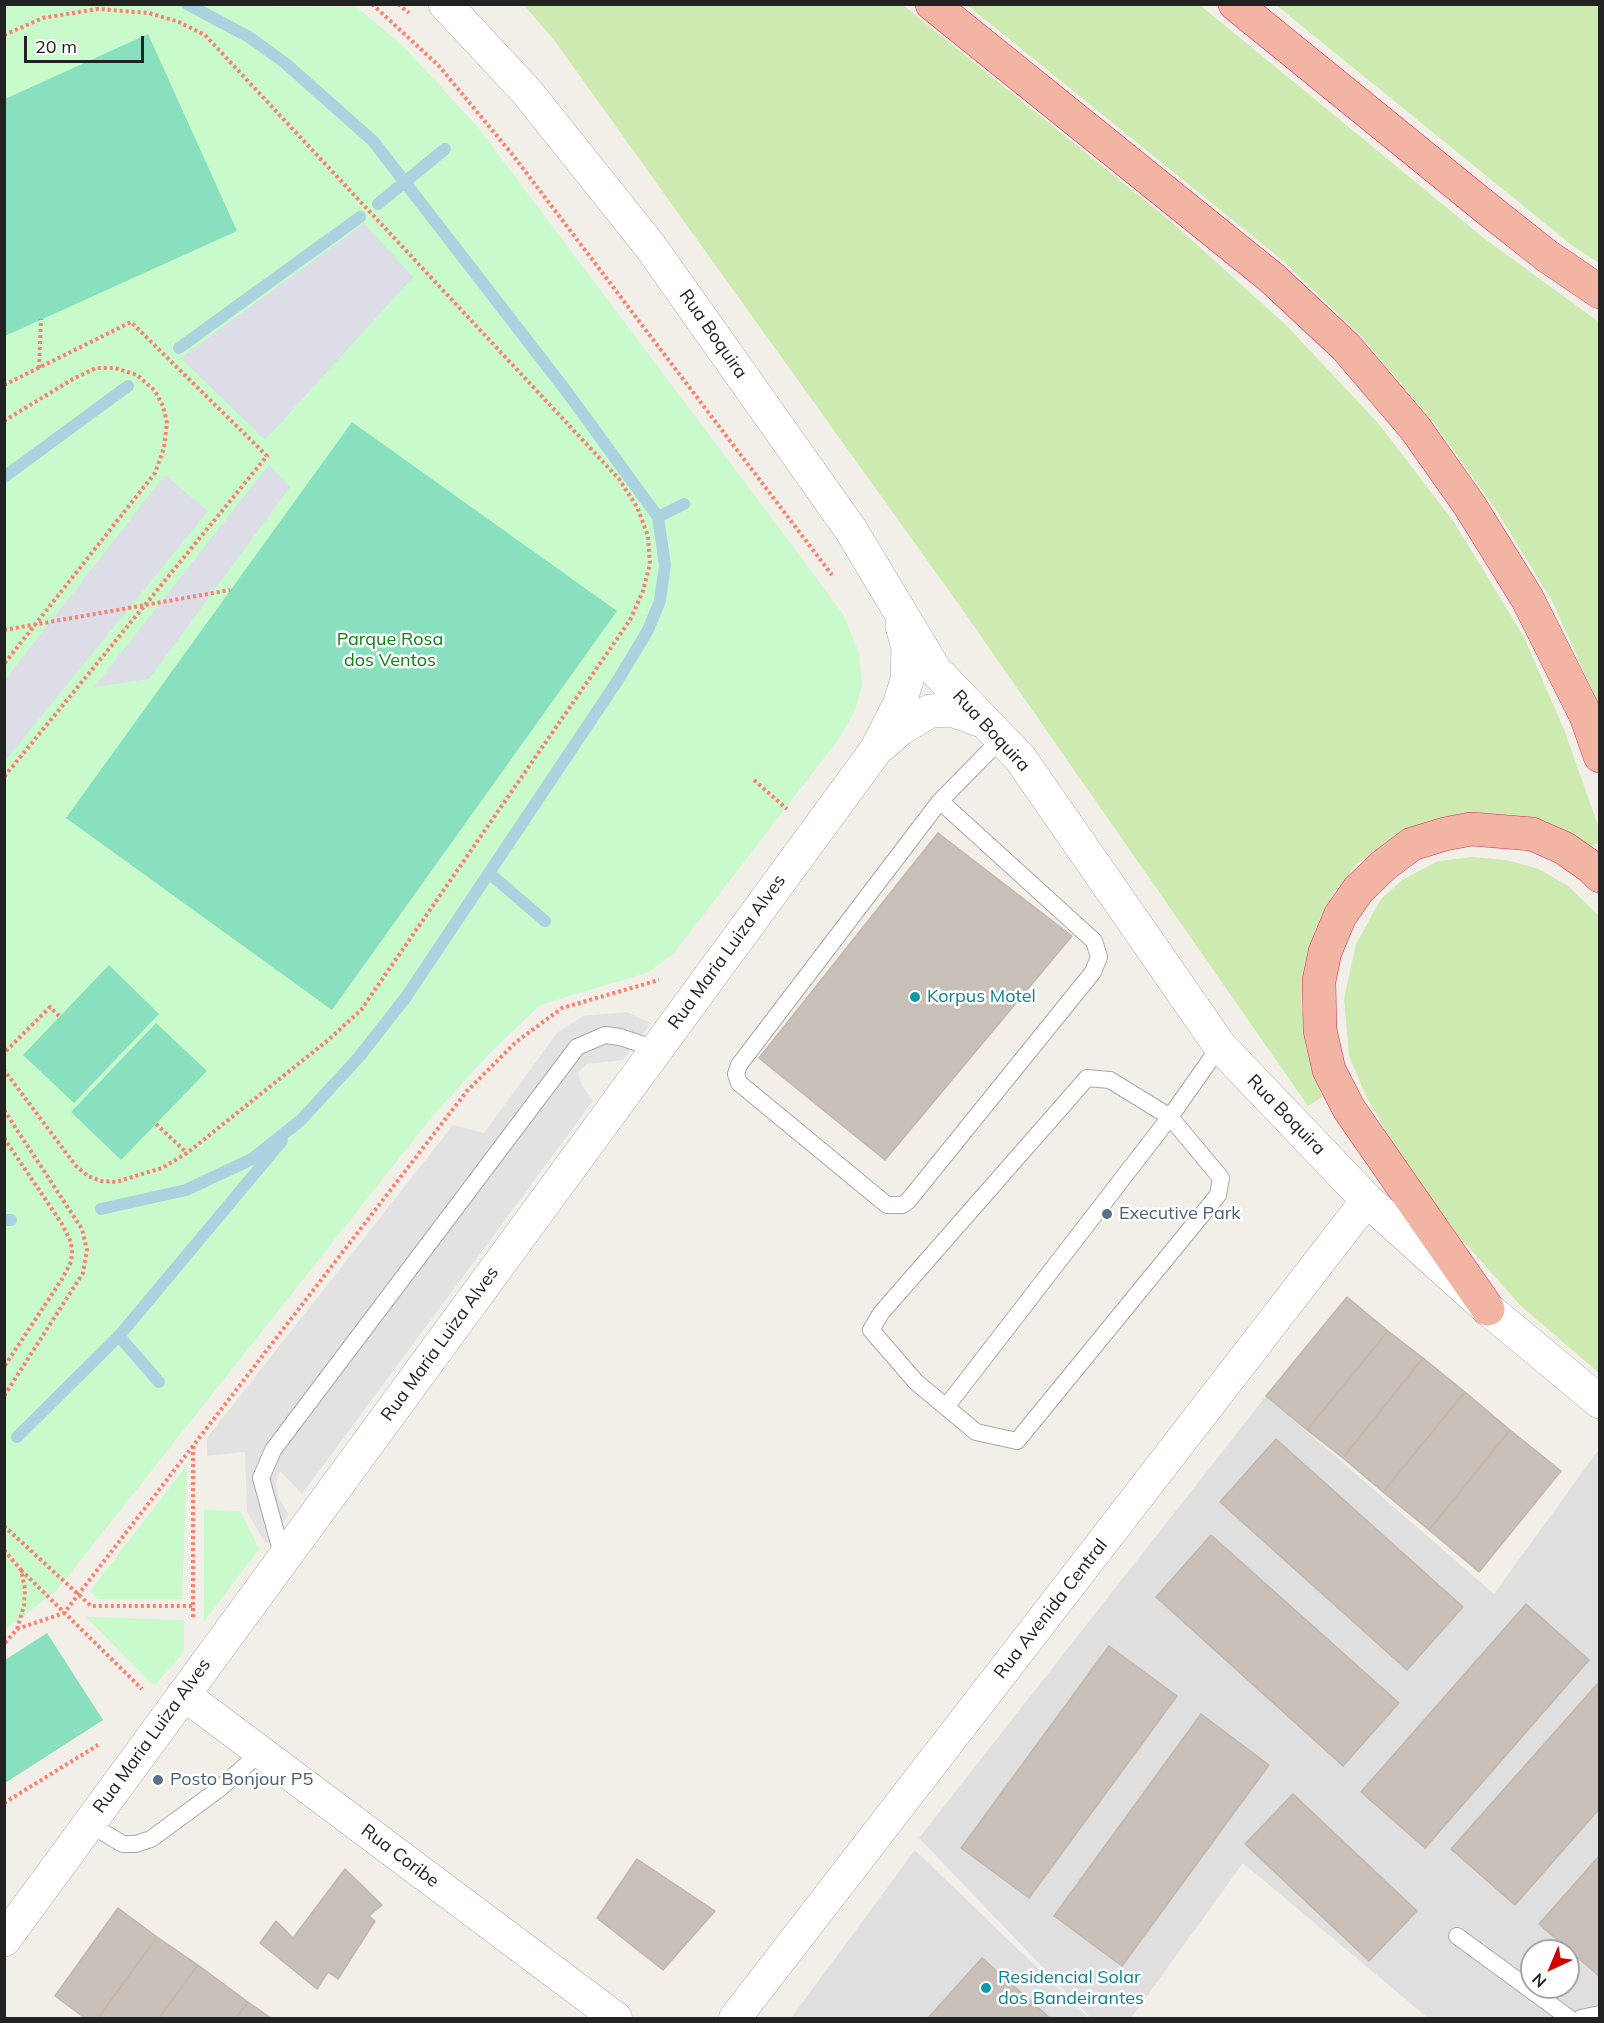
<!DOCTYPE html>
<style>
body{margin:0}
#map{position:relative;width:1604px;height:2023px;overflow:hidden;background:#f2efe9;font-family:Mulish,sans-serif}
canvas{display:block}
.frame{position:absolute;inset:0;border:6px solid #222;pointer-events:none}
.north{position:absolute;left:1520px;top:1939px;width:60px;height:60px;box-sizing:border-box;background:#fff;border:2px solid #a7a7a7;border-radius:50%;rotate:224deg;font-size:16px;font-weight:700;line-height:24px;text-align:center;color:#222}
.north::after{content:'';display:block;margin:auto;width:21px;height:27px;background:#d40000;clip-path:polygon(50% 0,100% 100%,50% 72%,0 100%)}
.scale{position:absolute;left:24px;top:36px;width:120px;height:27px;box-sizing:border-box;border:3px solid #222;border-top:0;padding-left:8px;font-size:18px;line-height:21px;white-space:nowrap;color:#222;-webkit-text-stroke:4px #fff;paint-order:stroke}
</style>
<div id="map">
<canvas width="1604" height="2023"></canvas>
<div class="frame"></div>
<div class="north">N</div>
<div class="scale">20 m</div>
</div>
<script>
const c = document.querySelector('canvas').getContext('2d');
c.lineJoin = 'round';
function fillPath(path, color) {
  c.fillStyle = color;
  c.fill(path, 'evenodd');
}
function poly(rows) {
  const path = new Path2D();
  for (const r of rows) {
    path.moveTo(r[0], r[1]);
    for (let i = 2; i < r.length; i += 2) path.lineTo(r[i], r[i + 1]);
  }
  return path;
}
function trace(path, color, width, dash) {
  c.strokeStyle = color;
  c.lineWidth = width;
  c.lineCap = dash ? 'butt' : 'round';
  c.setLineDash(dash || []);
  c.stroke(path);
}
function write(font, color, halo, rows, align = 'center') {
  c.font = font + ' Mulish,sans-serif';
  c.lineWidth = 5;
  c.setLineDash([]);
  c.textBaseline = 'middle';
  c.strokeStyle = halo;
  c.fillStyle = color;
  for (const [text, x, y, turn = 0] of rows) {
    c.save();
    c.translate(x, y);
    c.rotate((+turn || 0) * Math.PI / 180);
    c.textAlign = isNaN(turn) ? turn : align;
    if (halo) c.strokeText(text, 0, 0);
    c.fillText(text, 0, 0);
    c.restore();
  }
}
const residential = poly([
 [1266,1396,1494,1594,1599,1449,1599,2018,1428,2018,1243,1863,1131,2018,1091,2018,919,1838],
 [1532,1951,1568,1951,1568,1987,1532,1987],
 [915,1850,1089,2018,791,2018]
]);
const grass = poly([
 [524,5,903,5,1174,224,1286,325,1378,423,1454,522,1524,637,1565,732,1599,828,1599,843,1591,847,1560,830,1522,818,1484,813,1440,819,1395,836,1356,865,1333,894,1316,926,1305,963,1301,1001,1306,1047,1322,1097,1308,1106,962,609,554,40],
 [967,5,1200,5,1485,239,1599,322,1599,705,1552,601,1496,510,1434,423,1362,337,1282,260],
 [1276,5,1599,5,1599,263,1574,247],
 [1473,857,1506,860,1539,869,1568,886,1599,916,1599,1373,1521,1306,1423,1196,1366,1096,1349,1056,1344,998,1356,944,1381,899,1402,880,1438,861]
]);
const park = poly([
 [5,5,357,7,405,48,477,126,780,529,843,614,859,653,862,685,855,710,841,736,674,953,649,972,540,1005,492,1051,435,1113,57,1590,5,1630],
 [187,1465,182,1599,99,1599,90,1591],
 [204,1510,240,1511,259,1549,204,1622],
 [86,1617,184,1620,184,1652,154,1686]
]);
const pitch = poly([
 [148,34,237,231,5,336,5,99],
 [352,422,617,611,332,1010,66,818],
 [109,965,159,1014,74,1103,23,1055],
 [156,1023,207,1071,121,1160,71,1112],
 [47,1633,103,1720,5,1783,5,1660]
]);
const parking = poly([
 [626,1012,651,1023,623,1060,587,1064,578,1072,582,1086,593,1101,302,1494,280,1471,276,1483,278,1497,289,1515,266,1544,247,1512,245,1452,207,1456,207,1438,453,1125,484,1133,557,1033,583,1016]
]);
const plaza = poly([
 [364,223,413,277,265,440,181,358],
 [269,465,290,487,149,679,94,687],
 [165,475,208,511,5,761,5,680]
]);
const stream = poly([
 [378,204,445,149],
 [179,348,360,217],
 [4,477,128,386],
 [658,517,684,504],
 [489,873,545,921],
 [101,1209,186,1190,252,1159,301,1120,359,1057,406,997,618,680,648,630,660,601,665,565,658,517,567,392,373,141,285,63,249,37,187,4],
 [4,1220,11,1220],
 [119,1336,159,1382],
 [17,1437,119,1336,282,1141]
]);
const building = poly([
 [938,833,1072,936,885,1160,759,1058,938,833],
 [1347,1297,1388,1331,1307,1430,1266,1396,1347,1297],
 [1388,1331,1423,1358,1343,1458,1307,1430,1388,1331],
 [1423,1358,1465,1392,1383,1492,1343,1458,1423,1358],
 [1465,1392,1510,1430,1429,1530,1383,1492,1465,1392],
 [1510,1430,1561,1471,1479,1572,1429,1530,1510,1430],
 [1276,1439,1463,1607,1407,1670,1220,1502,1276,1439],
 [1211,1535,1399,1703,1343,1766,1156,1597,1211,1535],
 [1526,1604,1589,1660,1425,1848,1361,1792,1526,1604],
 [1109,1646,1177,1696,1029,1898,961,1848,1109,1646],
 [1600,1681,1600,1808,1515,1905,1451,1849,1600,1681],
 [1201,1714,1269,1765,1122,1966,1054,1916,1201,1714],
 [1293,1794,1417,1911,1369,1961,1245,1844,1293,1794],
 [1600,1855,1600,1977,1539,1924,1600,1855],
 [637,1859,715,1911,663,1970,597,1918,637,1859],
 [345,1869,382,1905,369,1916,375,1921,338,1979,328,1972,317,1989,260,1943,276,1921,293,1938,345,1869],
 [118,1908,157,1937,98,2018,85,2018,55,1996,118,1908],
 [157,1937,198,1965,159,2018,98,2018,157,1937],
 [982,1958,1050,2018,928,2018,982,1958],
 [198,1965,248,2002,236,2018,159,2018,198,1965],
 [248,2002,271,2018,236,2018,248,2002]
]);
const path = poly([
 [372,4,439,66,512,154,832,575],
 [398,4,409,13],
 [4,35,43,18,97,9,149,13,179,22,205,35,619,479,637,507,648,536,650,564,643,591,630,620,361,1010,327,1041,187,1153,162,1168,116,1182,101,1181,88,1176,76,1166,4,1070],
 [39,368,41,319],
 [4,385,131,322,267,456,4,777],
 [4,421,73,379,96,368,115,368,137,375,155,391,163,406,167,423,164,448,155,473,4,664],
 [4,630,230,590],
 [754,780,787,809],
 [4,1042,4,1057],
 [6,1051,50,1007,59,1016],
 [4,1110,82,1229,87,1250,83,1273,4,1396],
 [156,1124,187,1153],
 [4,1138,62,1224,71,1242,72,1252,71,1262,62,1279,4,1367],
 [4,1526,91,1606,193,1606],
 [4,1550,21,1570,25,1589,24,1606,17,1629,4,1644],
 [21,1570,142,1689],
 [193,1617,193,1443],
 [17,1629,64,1613,467,1091,516,1042,562,1008,659,980],
 [4,1803,98,1745]
]);
const service = poly([
 [940,801,1094,941,1099,957,1093,972,908,1201,902,1205,887,1205,739,1083,736,1074,739,1065,940,801,1002,738],
 [1087,1078,1110,1080,1170,1117,1221,1178,1218,1195,1017,1441,976,1432,916,1382,871,1330,881,1313,1087,1078],
 [946,1407,1170,1117,1220,1046],
 [283,1558,261,1478,273,1450,577,1047,605,1035,620,1037,656,1049],
 [89,1824,123,1844,136,1844,151,1839,219,1789,261,1752],
 [1457,1936,1569,2018],
 [1581,2018,1600,2014]
]);
const minor = poly([
 [183,1694,616,2018],
 [735,2018,1367,1200]
]);
const tertiary = poly([
 [445,4,527,92,650,246,851,530,935,670,1020,758,1220,1046,1367,1200,1488,1309,1600,1402],
 [882,745,900,729,930,711,952,710,982,721],
 [4,1940,876,750,899,705,907,680,908,647,902,626]
]);
const trunk = poly([
 [932,4,1272,278,1346,347,1415,428,1470,506,1527,598,1586,716,1600,756],
 [1235,4,1485,207,1547,256,1600,292],
 [1488,1309,1349,1109,1329,1070,1320,1030,1319,981,1325,952,1340,916,1358,890,1384,865,1412,844,1445,834,1471,829,1532,834,1564,848,1591,867,1600,876]
]);
const markers = [
 [915,997,6,"#0f9aa8"],
 [1107,1214,6,"#5c6f8a"],
 [158,1780,6,"#5c6f8a"],
 [986,1988,6,"#0f9aa8"]
];
const streetNames = [
 ["Rua Boquira",713,334,55],
 ["Rua Boquira",991,731,47],
 ["Rua Maria Luiza Alves",727,952,-54],
 ["Rua Boquira",1286,1115,46],
 ["Rua Maria Luiza Alves",440,1344,-54],
 ["Rua Avenida Central",1051,1609,-52],
 ["Rua Maria Luiza Alves",152,1736,-54],
 ["Rua Coribe",400,1856,37]
];
const parkNames = [
 ["Parque Rosa",390,640],
 ["dos Ventos",390,661]
];
const cultureNames = [
 ["Korpus Motel",927,997],
 ["Residencial Solar",998,1978],
 ["dos Bandeirantes",998,1999]
];
const serviceNames = [
 ["Executive Park",1119,1214],
 ["Posto Bonjour P5",170,1780]
];
fillPath(residential, '#e0dfdf');
fillPath(grass, '#cdebb0');
fillPath(park, '#c8facc');
fillPath(pitch, '#88e0be');
fillPath(parking, '#e2e2e2');
fillPath(plaza, '#dddde8');
trace(stream, '#aad3df', 12);
fillPath(building, '#c7bfb8');
trace(building, '#c4b6ab', 1.5);
trace(service, '#a9a9a9', 18);
trace(minor, '#a9a9a9', 33);
trace(tertiary, '#a9a9a9', 34);
trace(trunk, '#dc2a67', 34);
trace(path, '#fa8072', 4, [3, 3]);
trace(service, '#fff', 16);
trace(minor, '#fff', 32);
trace(tertiary, '#fff', 33);
trace(trunk, '#f2b4a3', 33);
for (const [x, y, r, color] of markers) {
  const dot = new Path2D();
  dot.arc(x, y, r, 0, 2 * Math.PI);
  c.fillStyle = color;
  c.fill(dot);
  trace(dot, '#fff', 2);
}
write('18px', '#222', '#fff', streetNames);
write('18px', '#0c8416', '#fff', parkNames);
write('18px', '#0d838f', '#fff', cultureNames, 'left');
write('18px', '#4e5e75', '#fff', serviceNames, 'left');
</script>
